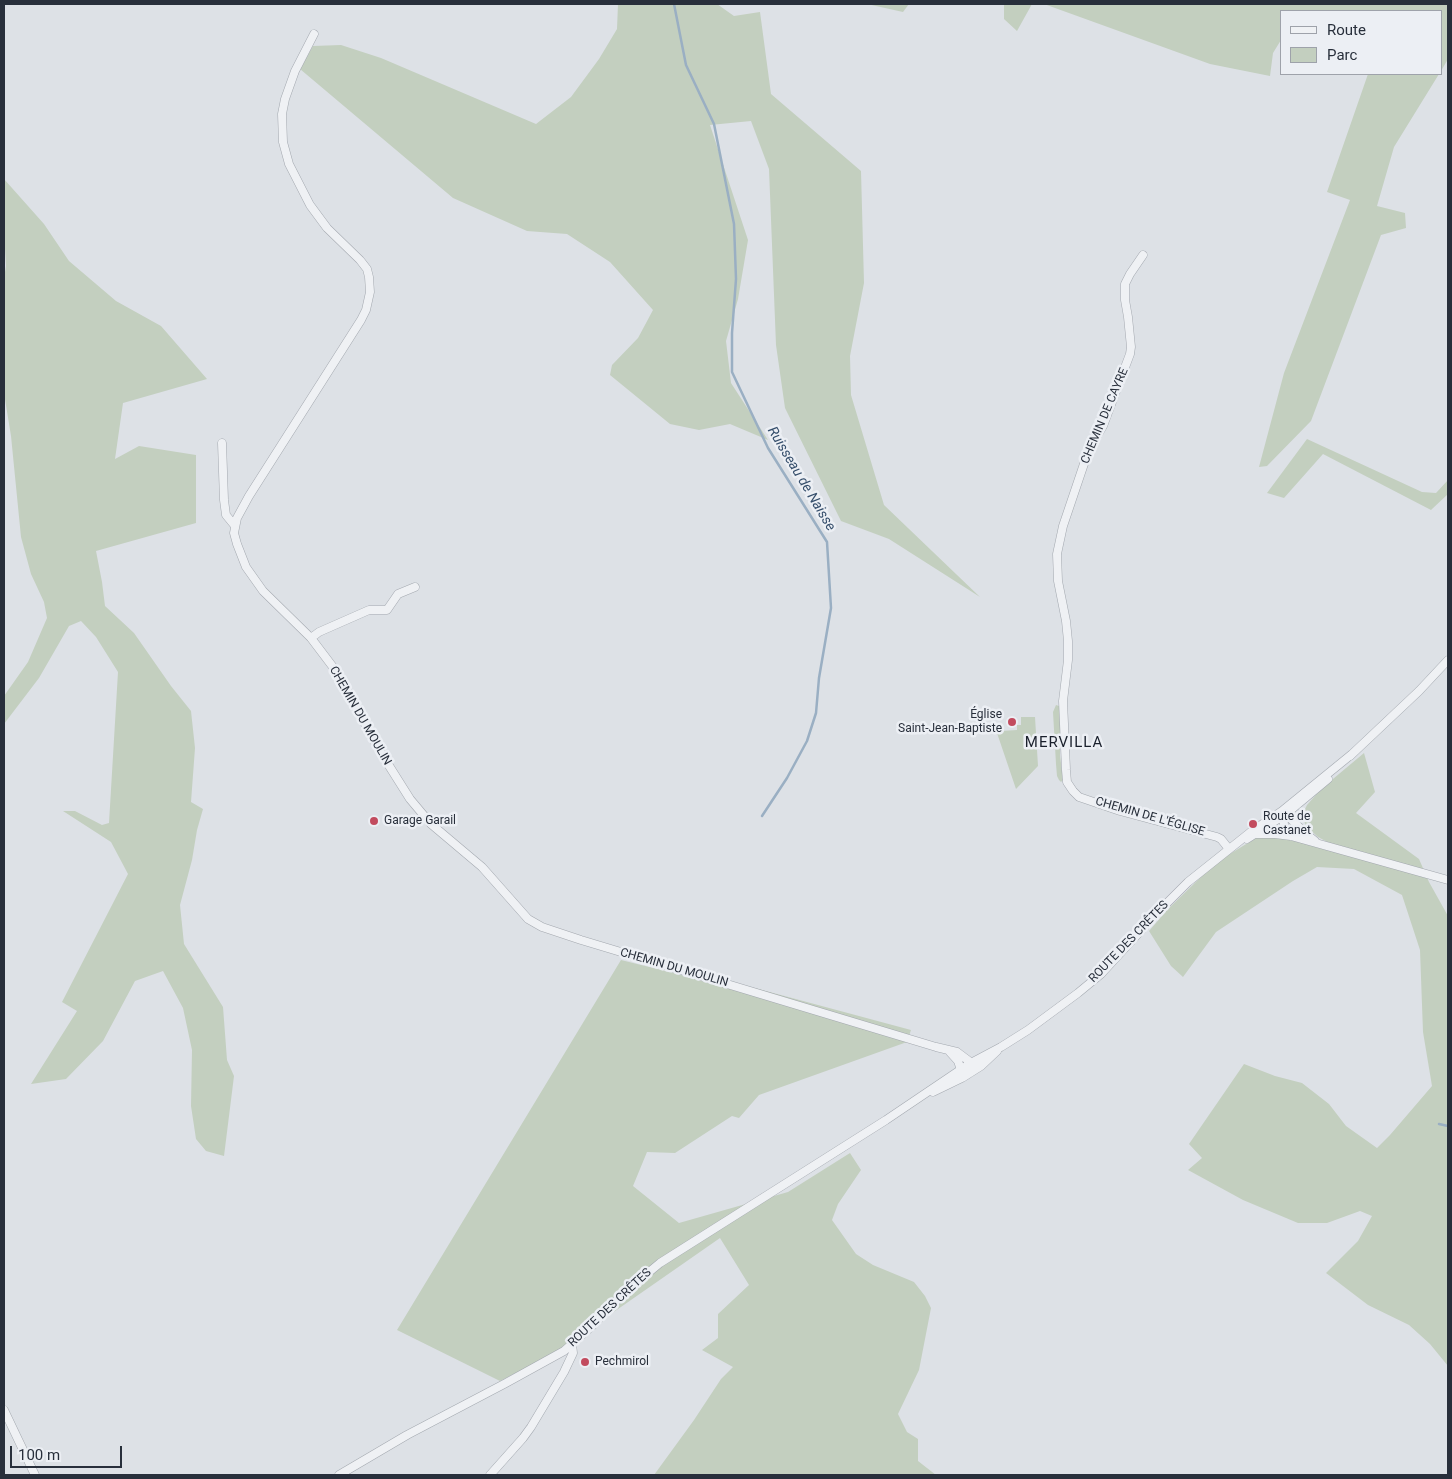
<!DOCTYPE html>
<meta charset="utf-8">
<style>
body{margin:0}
#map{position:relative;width:1452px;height:1479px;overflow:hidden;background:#dde1e6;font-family:Roboto,sans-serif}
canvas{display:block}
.frame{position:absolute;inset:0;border:5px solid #282f3b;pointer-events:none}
.legend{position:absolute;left:1280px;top:10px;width:162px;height:65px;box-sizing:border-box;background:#eceff4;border:1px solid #9ea2aa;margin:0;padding:6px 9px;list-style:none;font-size:15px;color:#282f3b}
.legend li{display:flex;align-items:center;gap:10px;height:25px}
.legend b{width:25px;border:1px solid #9ea2aa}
.scale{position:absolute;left:10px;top:1446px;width:112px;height:22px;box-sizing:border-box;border:2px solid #282f3b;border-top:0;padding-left:6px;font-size:15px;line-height:18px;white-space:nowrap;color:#282f3b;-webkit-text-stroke:4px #eceff4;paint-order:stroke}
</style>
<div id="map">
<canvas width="1452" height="1479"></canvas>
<div class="frame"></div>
<ul class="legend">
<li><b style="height:6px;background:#eff1f4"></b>Route</li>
<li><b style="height:14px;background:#c3cfbf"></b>Parc</li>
</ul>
<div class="scale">100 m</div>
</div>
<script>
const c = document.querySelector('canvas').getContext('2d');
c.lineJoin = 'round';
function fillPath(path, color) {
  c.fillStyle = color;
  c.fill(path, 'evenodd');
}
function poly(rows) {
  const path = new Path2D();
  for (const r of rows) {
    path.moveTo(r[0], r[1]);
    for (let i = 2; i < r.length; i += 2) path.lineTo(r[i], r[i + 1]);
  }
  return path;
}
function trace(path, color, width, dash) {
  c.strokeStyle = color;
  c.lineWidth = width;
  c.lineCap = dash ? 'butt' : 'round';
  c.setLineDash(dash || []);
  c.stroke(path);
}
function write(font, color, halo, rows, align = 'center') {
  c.font = font + ' Roboto,sans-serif';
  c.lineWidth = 5;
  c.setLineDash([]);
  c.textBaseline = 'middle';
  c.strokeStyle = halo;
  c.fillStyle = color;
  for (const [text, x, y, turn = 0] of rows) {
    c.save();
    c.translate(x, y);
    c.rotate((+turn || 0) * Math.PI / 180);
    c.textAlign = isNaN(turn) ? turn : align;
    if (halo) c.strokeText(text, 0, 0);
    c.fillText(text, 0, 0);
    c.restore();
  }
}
const green = poly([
 [618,4,717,4,734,16,760,12,771,94,861,171,864,283,850,356,851,395,884,505,980,597,889,539,841,521,785,408,776,345,769,169,751,121,710,125,748,240,738,299,726,341,731,383,768,440,730,424,699,430,670,424,610,375,612,365,638,338,653,310,610,262,567,234,527,231,453,198,300,69,313,46,341,45,381,58,536,124,571,97,599,59,617,29],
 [867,4,909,4,903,12],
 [1004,4,1032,4,1017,31,1004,19],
 [1044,4,1448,4,1448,59,1441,71,1441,11,1281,11,1281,40,1273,53,1270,76,1210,64],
 [1368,74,1439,74,1394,147,1377,206,1405,213,1406,228,1381,235,1311,421,1267,466,1259,467,1284,373,1350,200,1327,192],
 [4,179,44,224,69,261,116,301,161,326,207,379,123,403,115,459,139,446,196,455,196,523,96,551,102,582,105,606,134,633,171,686,191,711,195,748,191,802,203,809,197,830,192,860,180,905,184,944,223,1007,227,1060,234,1076,224,1156,206,1151,196,1139,191,1106,192,1050,183,1008,163,971,135,981,103,1041,66,1079,31,1084,77,1011,62,1002,128,874,111,842,63,811,75,811,102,825,109,823,118,672,96,637,81,621,69,626,39,678,4,724,4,696,28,662,47,618,44,602,31,574,21,537,11,436,4,393,4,278,6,266,5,249,4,248],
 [1307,439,1422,492,1436,493,1448,480,1448,494,1431,510,1323,454,1284,498,1267,493],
 [1056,705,1059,706,1060,709,1060,755,1063,780,1061,782,1059,780,1057,776,1056,764,1053,712],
 [1021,717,1035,717,1038,766,1016,789,997,733,1001,731,1017,730,1017,725,1021,725],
 [1364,753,1375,792,1356,813,1419,859,1429,882,1448,916,1448,1366,1430,1344,1409,1325,1368,1305,1326,1273,1358,1241,1372,1216,1360,1211,1327,1223,1298,1223,1243,1200,1188,1170,1202,1158,1189,1144,1244,1064,1275,1076,1302,1083,1329,1104,1346,1126,1377,1148,1390,1135,1432,1086,1423,1032,1420,950,1402,895,1354,869,1317,867,1293,881,1216,932,1183,977,1171,966,1149,931,1168,909,1202,876,1225,857,1256,838,1281,838,1331,844,1318,837,1306,826,1302,815,1307,805,1321,789],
 [621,960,718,984,725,980,911,1030,907,1042,759,1095,739,1118,732,1116,675,1153,647,1152,633,1186,679,1223,788,1192,850,1153,861,1170,838,1204,832,1220,856,1254,873,1265,914,1282,925,1296,931,1308,919,1370,898,1414,907,1432,918,1439,918,1461,936,1475,654,1475,694,1420,721,1379,733,1367,702,1350,718,1338,718,1314,749,1285,720,1238,552,1355,500,1381,397,1330]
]);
const stream = poly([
 [674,4,686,65,714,124,734,224,736,279,732,333,732,372,768,448,827,542,831,608,819,678,816,713,807,741,787,778,762,816],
 [1439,1124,1448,1126]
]);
const minor = poly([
 [314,34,295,71,285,99,282,114,283,142,289,164,310,205,327,228,360,260,367,269,369,277,370,292,366,310,361,320,249,496,237,518,234,533,237,544,246,567,263,591,311,638,336,671,381,753,410,799,431,824,482,867,528,919,542,927,581,940,936,1047,957,1052,969,1061,970,1073],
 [1143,255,1130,274,1125,284,1125,300,1128,317,1131,347,1130,354,1103,426,1089,449,1063,526,1057,554,1058,581,1066,621,1068,641,1068,660,1063,701,1066,770,1067,782,1073,791,1079,797,1120,811,1217,837,1221,839,1229,849],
 [222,443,224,500,226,515,235,526],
 [311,638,319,632,369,610,387,610,398,594,415,587],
 [1350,756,1419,691,1448,660],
 [1283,811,1304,832,1315,841],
 [1282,812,1284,825,1291,836],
 [1257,834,1275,834,1291,836,1448,880],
 [1247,839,1286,814,1328,779],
 [949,1051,958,1061,961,1070,964,1071],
 [933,1092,962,1078,981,1066,997,1051],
 [4,1410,35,1475],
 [339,1475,407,1435,506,1383,564,1351,592,1326,625,1292,660,1263,886,1120,969,1064,1001,1047,1028,1030,1078,993,1101,974,1158,912,1188,882,1252,831,1282,811,1352,754],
 [490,1475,523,1438,531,1427,564,1372,573,1353,572,1344]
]);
const markers = [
 [1012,722,5,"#c24b5e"],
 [374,821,5,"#c24b5e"],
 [1253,824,5,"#c24b5e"],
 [585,1362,5,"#c24b5e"]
];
const streetNames = [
 ["CHEMIN DE CAYRE",1105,416,-67],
 ["CHEMIN DU MOULIN",360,716,60],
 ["CHEMIN DE L'ÉGLISE",1150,817,16],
 ["ROUTE DES CRÊTES",1129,942,-46],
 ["CHEMIN DU MOULIN",674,968,16],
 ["ROUTE DES CRÊTES",610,1308,-43]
];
const poiNames = [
 ["Église",1002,715,"right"],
 ["Saint-Jean-Baptiste",1002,729,"right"],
 ["Route de",1263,817],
 ["Castanet",1263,831],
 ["Garage Garail",384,821],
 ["Pechmirol",595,1362]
];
const waterNames = [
 ["Ruisseau de Naisse",801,479,59]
];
const quarterNames = [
 ["MERVILLA",1064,743]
];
fillPath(green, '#c3cfbf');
trace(stream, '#9aafc3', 2.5);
trace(minor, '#a3a8af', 9);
trace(minor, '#eff1f4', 8);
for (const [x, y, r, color] of markers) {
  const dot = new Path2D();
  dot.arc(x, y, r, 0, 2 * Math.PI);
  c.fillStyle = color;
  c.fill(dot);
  trace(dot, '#eceff4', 2);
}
write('12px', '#282f3b', '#eceff4', streetNames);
write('12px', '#282f3b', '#eceff4', poiNames, 'left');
write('italic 14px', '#354e6b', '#eceff4', waterNames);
c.letterSpacing = '1px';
write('15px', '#1a202c', '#eceff4', quarterNames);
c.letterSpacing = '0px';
</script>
